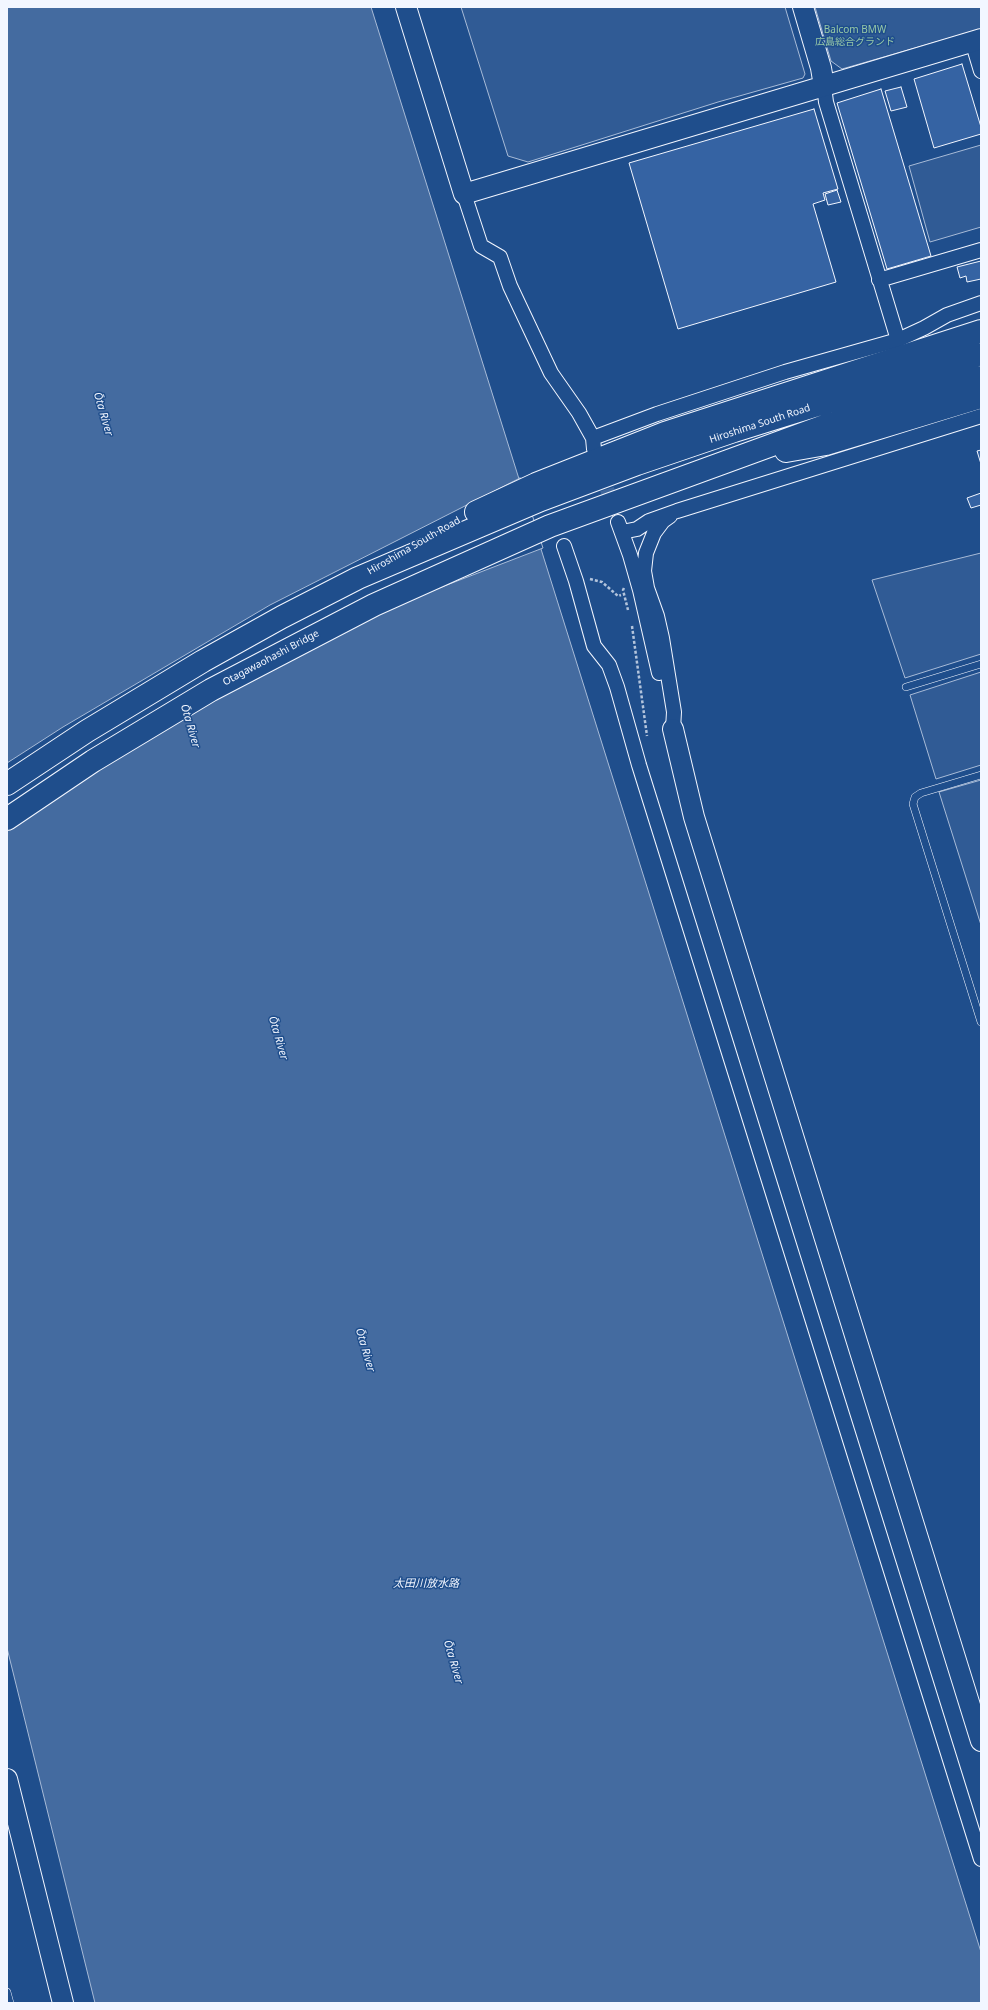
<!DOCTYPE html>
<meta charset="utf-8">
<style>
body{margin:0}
#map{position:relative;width:988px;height:2010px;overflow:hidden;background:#1f4e8c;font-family:"Noto Sans",sans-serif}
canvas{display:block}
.frame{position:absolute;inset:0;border:8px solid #f2f6ff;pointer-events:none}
</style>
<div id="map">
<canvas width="988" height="2010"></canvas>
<div class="frame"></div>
</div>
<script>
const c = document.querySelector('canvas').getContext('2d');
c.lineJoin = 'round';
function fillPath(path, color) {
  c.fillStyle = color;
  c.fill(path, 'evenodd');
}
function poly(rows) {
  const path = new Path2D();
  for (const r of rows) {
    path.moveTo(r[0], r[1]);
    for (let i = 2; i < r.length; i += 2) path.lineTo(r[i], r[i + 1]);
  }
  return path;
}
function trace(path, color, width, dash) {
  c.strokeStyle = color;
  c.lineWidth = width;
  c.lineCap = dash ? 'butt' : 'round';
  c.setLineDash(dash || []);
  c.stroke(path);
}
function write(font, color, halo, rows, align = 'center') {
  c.font = font + ' "Noto Sans","Noto Sans JP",sans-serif';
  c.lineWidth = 3;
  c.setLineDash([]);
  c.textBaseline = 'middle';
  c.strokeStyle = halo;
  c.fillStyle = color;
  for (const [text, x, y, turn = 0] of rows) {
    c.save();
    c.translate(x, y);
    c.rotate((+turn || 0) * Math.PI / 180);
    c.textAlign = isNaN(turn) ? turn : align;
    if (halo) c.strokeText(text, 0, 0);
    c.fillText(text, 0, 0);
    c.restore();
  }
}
const built = poly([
 [461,7,785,7,805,74,803,78,718,102,528,162,508,156,461,7],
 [815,7,981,7,981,29,842,69,831,61,815,7],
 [981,145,981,227,930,242,909,166,981,145],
 [981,553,981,654,905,678,872,580,981,553],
 [981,672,981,765,936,779,910,695,981,672],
 [981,780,981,925,939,792,981,780]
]);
const water = poly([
 [7,7,371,7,981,1952,981,2003,95,2003,7,1648,7,7]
]);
const pier = poly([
 [520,478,543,548,374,613,242,679,7,827,7,763,63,727,270,605,520,478]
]);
const building = poly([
 [962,64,981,127,981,134,934,148,914,79,962,64],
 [901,87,907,107,891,111,885,91,901,87],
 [881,89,931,256,887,269,837,103,881,89],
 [814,109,838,189,823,193,825,200,813,204,836,282,678,329,629,163,814,109],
 [837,190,841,202,828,205,825,194,837,190],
 [981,261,981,279,967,282,966,276,960,278,957,267,981,261],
 [981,450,981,464,977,451,981,450],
 [981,493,981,505,971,508,967,498,981,493]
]);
const streetTunnel = poly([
 [601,469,614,512]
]);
const path = poly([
 [590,579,602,582,618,596,621,595],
 [624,588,623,590,628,610],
 [632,626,647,736]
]);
const lane = poly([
 [906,687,981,664],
 [981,775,921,793,915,797,913,804,981,1022],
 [7,1992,10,2003]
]);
const street = poly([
 [972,41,981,71],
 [824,86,826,102,898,340],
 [464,194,481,246,500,257,510,286,551,373,579,413,593,438],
 [879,280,981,250],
 [594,449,593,438,657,414,785,372,898,340,924,328,947,315,981,303],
 [670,516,663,521,654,533,646,553,644,571,647,588,657,616,662,638,674,712,673,729],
 [618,522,630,555,640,590,659,673],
 [622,532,637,529,649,521,677,511,981,416],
 [564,546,576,581,594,646,609,665,617,687,639,765,981,1859]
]);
const secondary = poly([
 [406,7,464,194,981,39],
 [803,7,821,68,824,86],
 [673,729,694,817,981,1741],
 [7,1779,63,2003]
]);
const highway = poly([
 [786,451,826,444,981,397],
 [476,512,536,484,665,433,981,331],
 [7,784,87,731,203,661,282,617,358,578,541,500,637,464,734,431,981,354],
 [7,819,93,761,211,690,374,605,550,526,824,426,981,377]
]);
const parkNames = [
 ["Balcom BMW",855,30],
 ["広島総合グランド",855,42]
];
const streetNames = [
 ["Hiroshima South Road",760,424,-18],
 ["Hiroshima South Road",414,546,-30],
 ["Otagawaohashi Bridge",271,658,-28]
];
const waterNames = [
 ["Ōta River",103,414,74],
 ["Ōta River",190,726,74],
 ["Ōta River",278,1038,74],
 ["Ōta River",365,1350,74],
 ["太田川放水路",426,1584],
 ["Ōta River",453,1662,74]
];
fillPath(built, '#305b95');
trace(built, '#a8bbd7', 1);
fillPath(water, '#446ba0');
trace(water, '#a8bbd7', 1);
fillPath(pier, '#1f4e8c');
trace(pier, '#a8bbd7', 1);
fillPath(building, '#3563a3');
trace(building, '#f2f6ff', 1);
trace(streetTunnel, '#3f679d', 14, [14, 7]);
trace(lane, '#f2f6ff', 8);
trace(street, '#f2f6ff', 16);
trace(secondary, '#f2f6ff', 22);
trace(highway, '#f2f6ff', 24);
trace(path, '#b3c4dc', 2.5, [3, 2]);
trace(lane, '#1f4e8c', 7);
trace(street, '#1f4e8c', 14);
trace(secondary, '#1f4e8c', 20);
trace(highway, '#1f4e8c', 22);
write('10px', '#97c8a6', '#1f4e8c', parkNames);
write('10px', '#f2f6ff', '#1f4e8c', streetNames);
write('italic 11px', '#f2f6ff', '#1f4e8c', waterNames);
</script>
